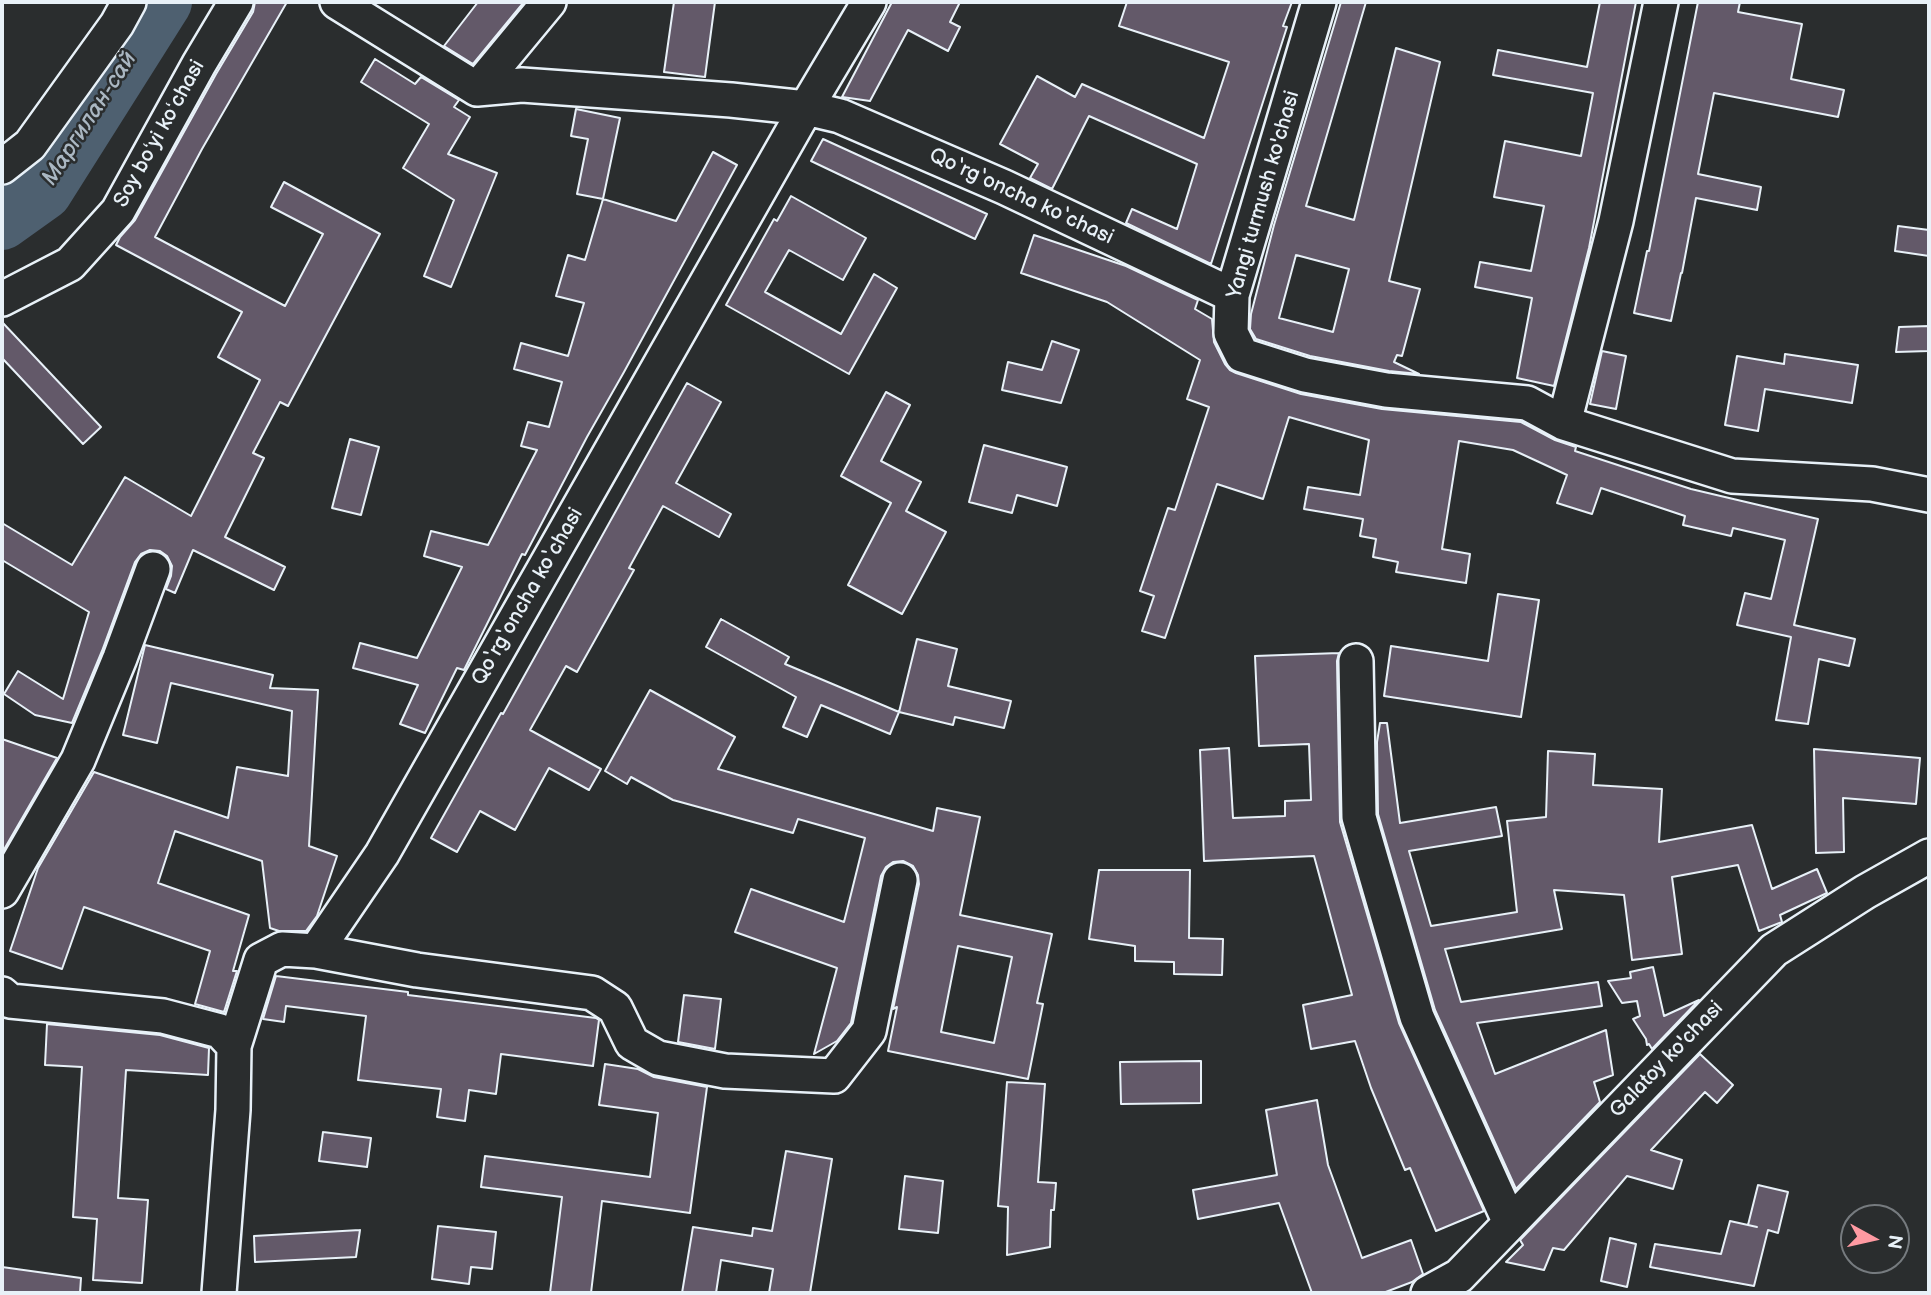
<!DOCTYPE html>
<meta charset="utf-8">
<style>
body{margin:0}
#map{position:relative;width:1931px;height:1295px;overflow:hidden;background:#2a2d2e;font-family:"Balsamiq Sans",sans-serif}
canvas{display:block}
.frame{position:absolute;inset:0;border:4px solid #e8f1f8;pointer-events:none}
.north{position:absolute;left:1840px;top:1204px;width:70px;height:70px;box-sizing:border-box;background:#2a2d2e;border:2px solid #767b7f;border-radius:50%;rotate:98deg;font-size:19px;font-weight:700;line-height:28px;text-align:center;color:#e8f1f8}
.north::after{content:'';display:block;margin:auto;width:24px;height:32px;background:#ff9aa2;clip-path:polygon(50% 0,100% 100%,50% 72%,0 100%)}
</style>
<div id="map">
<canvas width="1931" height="1295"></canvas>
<div class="frame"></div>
<div class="north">N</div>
</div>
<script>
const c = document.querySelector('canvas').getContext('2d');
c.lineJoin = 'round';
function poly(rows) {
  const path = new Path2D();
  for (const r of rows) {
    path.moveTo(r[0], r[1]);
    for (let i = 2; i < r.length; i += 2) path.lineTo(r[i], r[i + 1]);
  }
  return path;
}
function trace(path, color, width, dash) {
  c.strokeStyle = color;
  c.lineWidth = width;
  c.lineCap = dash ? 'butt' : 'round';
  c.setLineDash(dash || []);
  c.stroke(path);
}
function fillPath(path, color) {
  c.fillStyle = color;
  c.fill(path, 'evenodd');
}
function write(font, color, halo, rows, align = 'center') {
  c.font = font + ' "Balsamiq Sans",sans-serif';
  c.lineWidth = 5;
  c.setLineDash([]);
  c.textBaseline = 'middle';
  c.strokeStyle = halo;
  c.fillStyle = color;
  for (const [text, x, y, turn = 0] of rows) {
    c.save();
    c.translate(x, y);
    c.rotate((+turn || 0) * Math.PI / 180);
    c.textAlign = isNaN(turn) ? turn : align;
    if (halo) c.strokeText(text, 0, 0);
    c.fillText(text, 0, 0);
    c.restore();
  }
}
const river = poly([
 [2,222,44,192,164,2]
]);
const building = poly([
 [255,2,287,2,202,149,155,237,285,306,323,234,271,207,284,182,380,234,288,406,280,402,253,453,264,458,225,537,285,567,274,590,193,550,175,593,166,589,171,576,172,566,167,556,160,551,150,550,141,554,135,562,102,651,72,723,35,715,4,694,18,671,63,699,89,612,2,560,2,523,72,565,125,477,191,516,260,380,218,357,242,312,116,245,120,237,135,220,216,74,253,12,255,2],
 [478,2,524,2,473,64,444,46,478,2],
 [674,2,715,2,705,77,664,72,674,2],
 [892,2,960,2,950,22,960,27,948,51,908,30,870,101,842,97,892,2],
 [1127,2,1292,2,1283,26,1287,27,1211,264,1126,223,1132,209,1177,229,1197,164,1089,116,1052,189,1030,178,1038,164,1000,144,1037,76,1075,97,1082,84,1204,138,1229,62,1119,26,1127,2],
 [1341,2,1366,2,1306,206,1354,220,1396,48,1440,62,1389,281,1420,289,1402,356,1397,355,1394,362,1419,374,1389,371,1310,356,1256,339,1250,329,1251,314,1274,225,1341,2],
 [1296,255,1349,269,1333,332,1279,318,1296,255],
 [1600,2,1636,2,1589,248,1554,386,1517,378,1532,298,1475,287,1480,262,1531,271,1544,206,1494,197,1505,141,1581,156,1593,93,1493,75,1498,50,1587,67,1600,2],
 [1698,2,1740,2,1738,12,1802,24,1791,79,1844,90,1838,117,1714,93,1698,174,1761,187,1757,210,1696,198,1682,273,1681,273,1671,321,1634,313,1647,251,1649,251,1698,2],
 [375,59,415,84,421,77,459,100,454,107,470,117,448,154,497,173,451,287,424,276,454,200,403,168,429,124,361,82,375,59],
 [576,109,620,118,603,199,577,194,588,139,571,136,576,109],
 [823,139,987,214,975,239,811,161,823,139],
 [713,152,737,165,624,372,587,437,525,555,522,554,464,670,457,668,425,733,400,724,418,685,353,668,360,643,417,658,462,567,424,556,431,531,488,545,537,450,521,446,528,422,549,427,562,382,514,369,521,343,568,356,584,303,556,296,568,255,585,260,603,199,676,221,713,152],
 [791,196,866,238,843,280,789,250,765,292,841,334,874,274,897,288,849,374,726,305,774,219,777,221,791,196],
 [1898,226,1929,230,1929,256,1895,251,1898,226],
 [1034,235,1126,266,1198,300,1195,309,1212,319,1214,342,1225,364,1230,370,1236,373,1301,394,1382,409,1521,422,1555,440,1576,447,1575,451,1691,489,1818,519,1794,625,1855,639,1849,666,1819,659,1808,724,1776,720,1791,637,1737,625,1745,593,1771,599,1785,540,1733,528,1731,536,1683,525,1685,516,1601,488,1592,514,1557,503,1567,475,1513,450,1459,441,1442,549,1470,554,1466,583,1396,572,1398,562,1373,557,1376,539,1360,536,1363,519,1304,509,1308,487,1360,495,1369,440,1289,417,1263,499,1217,484,1165,638,1142,631,1154,596,1140,591,1168,508,1175,510,1209,407,1187,399,1200,360,1107,302,1021,273,1034,235],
 [2,322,101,427,83,444,2,358,2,322],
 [1929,326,1929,351,1896,352,1899,327,1929,326],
 [1052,341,1079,350,1061,403,1002,390,1008,362,1042,370,1052,341],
 [1602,351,1626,356,1616,409,1590,404,1602,351],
 [1785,354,1858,365,1852,403,1765,389,1758,431,1725,425,1737,356,1784,364,1785,354],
 [687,383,721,402,676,483,731,514,719,537,663,506,629,568,634,570,577,672,566,666,530,730,601,769,589,790,549,768,515,830,480,811,457,852,431,838,501,713,503,714,687,383],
 [886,392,910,405,881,461,921,482,906,511,946,532,902,614,848,585,891,503,841,476,886,392],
 [350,439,379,447,361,515,332,508,350,439],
 [984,445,1067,467,1057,506,1017,495,1012,513,969,502,984,445],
 [1498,594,1539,600,1521,717,1384,696,1391,646,1488,661,1498,594],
 [721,619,789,657,785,664,899,712,890,734,821,705,807,737,783,727,796,697,706,647,721,619],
 [917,639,957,649,948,686,1011,701,1004,728,955,717,953,725,899,712,917,639],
 [145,645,273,675,270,688,318,690,309,846,337,856,317,916,306,931,279,931,270,928,262,861,175,831,158,883,249,915,233,971,237,971,224,1012,195,1004,210,951,84,907,62,969,10,951,38,868,94,772,228,818,237,767,288,776,292,711,171,683,157,743,123,735,145,645],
 [1339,653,1337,661,1340,822,1399,1023,1484,1211,1436,1231,1410,1168,1405,1170,1371,1088,1355,1041,1311,1049,1303,1005,1352,995,1314,856,1204,861,1200,750,1229,748,1233,818,1285,816,1285,801,1311,800,1309,744,1259,746,1255,656,1339,653],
 [650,690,735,737,718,769,933,831,937,808,980,817,960,915,1052,934,1037,1003,1043,1004,1028,1079,888,1051,897,1007,893,1009,919,884,918,875,913,866,903,861,893,862,886,867,881,876,851,1023,837,1041,814,1054,837,968,735,932,751,889,844,922,865,838,798,819,793,833,673,800,631,777,627,784,605,771,650,690],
 [958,946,1012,957,994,1043,941,1032,958,946],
 [1380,723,1387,723,1400,823,1496,807,1502,836,1409,851,1431,926,1517,912,1507,821,1546,817,1548,751,1595,754,1593,785,1662,789,1659,842,1752,825,1772,889,1817,869,1827,893,1780,915,1782,922,1759,931,1738,865,1672,877,1682,954,1632,960,1624,895,1554,890,1562,929,1445,949,1461,1002,1598,982,1602,1006,1477,1023,1495,1074,1606,1030,1613,1075,1594,1082,1600,1102,1516,1189,1435,1010,1378,814,1377,742,1380,723],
 [2,739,57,758,2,853,2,739],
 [1814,749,1920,758,1916,804,1843,798,1844,852,1816,853,1814,749],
 [1099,870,1190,870,1189,938,1223,939,1222,975,1174,974,1174,962,1135,961,1135,946,1089,939,1099,870],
 [1653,967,1664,1016,1699,1000,1652,1049,1649,1044,1647,1045,1646,1039,1633,1019,1640,1016,1637,1001,1622,1003,1608,981,1631,978,1630,972,1653,967],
 [276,976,408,992,408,995,596,1018,599,1020,593,1066,501,1054,496,1094,469,1090,465,1121,437,1117,441,1089,358,1080,366,1016,286,1006,284,1022,263,1019,276,976],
 [684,995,721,999,715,1049,678,1042,684,995],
 [47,1024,160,1035,209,1048,208,1075,126,1070,118,1198,148,1200,142,1283,93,1280,97,1219,73,1217,82,1067,45,1065,47,1024],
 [1700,1054,1733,1085,1717,1103,1705,1092,1651,1150,1682,1160,1673,1189,1627,1176,1564,1250,1553,1248,1544,1270,1506,1262,1523,1245,1520,1240,1700,1054],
 [1201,1061,1201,1103,1121,1104,1120,1062,1201,1061],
 [605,1064,638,1069,654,1077,707,1087,690,1213,602,1201,591,1293,550,1293,562,1197,481,1187,485,1156,650,1177,658,1113,599,1105,605,1064],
 [1007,1082,1045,1084,1038,1182,1056,1183,1054,1210,1051,1210,1050,1247,1007,1255,1008,1207,998,1206,1007,1082],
 [1317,1100,1328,1165,1362,1258,1411,1240,1423,1274,1412,1282,1383,1293,1312,1293,1279,1203,1198,1219,1193,1190,1277,1175,1266,1110,1317,1100],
 [323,1132,371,1138,367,1167,319,1161,323,1132],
 [786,1151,832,1159,810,1293,769,1293,773,1269,721,1260,716,1293,682,1293,693,1227,752,1236,753,1228,772,1231,786,1151],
 [905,1176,943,1181,938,1233,899,1229,905,1176],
 [1758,1185,1788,1192,1778,1233,1768,1230,1754,1286,1650,1267,1655,1244,1721,1254,1730,1221,1757,1227,1748,1225,1758,1185],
 [438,1226,496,1232,492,1269,471,1267,469,1284,432,1279,438,1226],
 [360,1230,356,1257,255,1262,254,1236,360,1230],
 [1610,1238,1636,1244,1627,1287,1601,1281,1610,1238],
 [2,1267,81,1278,80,1293,2,1293,2,1267]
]);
const minor = poly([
 [337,2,477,89,549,2],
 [1319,2,1232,295,1231,333,1242,355,1305,375,1386,390,1527,403,1564,423,1732,476,1872,484,1929,495],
 [477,89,522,85,731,100,806,108,840,116,1004,187,1232,295],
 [2,167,30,145,117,24,129,2],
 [2,299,70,264,118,211,199,64,236,2],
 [1564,423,1616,221,1661,2],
 [1356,661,1359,817,1417,1017,1510,1223],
 [2,891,78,760,120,658,153,569],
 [316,951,417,970,592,993,615,1008,632,1043,658,1058,725,1071,834,1076,869,1031,900,880],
 [2,994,10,1001,163,1016,220,1031,234,1046,233,1110,219,1293],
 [234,1046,261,960,282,949,316,951,382,854,806,108,869,2],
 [1428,1293,1459,1276,1774,950,1865,892,1929,856]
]);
const streetNames = [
 ["Soy boʻyi koʻchasi",160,134,-61],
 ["Yangi turmush ko'chasi",1264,195,-74],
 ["Qo‘rg‘oncha ko‘chasi",1021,197,25],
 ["Qo‘rg‘oncha ko‘chasi",528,597,-60],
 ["Galatoy ko'chasi",1667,1060,-46]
];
const waterNames = [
 ["Маргилан-сай",90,119,-57]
];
trace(river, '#4e6070', 56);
fillPath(building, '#635969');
trace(building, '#e8f1f8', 2);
trace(minor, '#e8f1f8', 38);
trace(minor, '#2a2d2e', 33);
write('21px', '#e8f1f8', '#2a2d2e', streetNames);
write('italic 23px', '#aab7c2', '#2a2d2e', waterNames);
</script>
